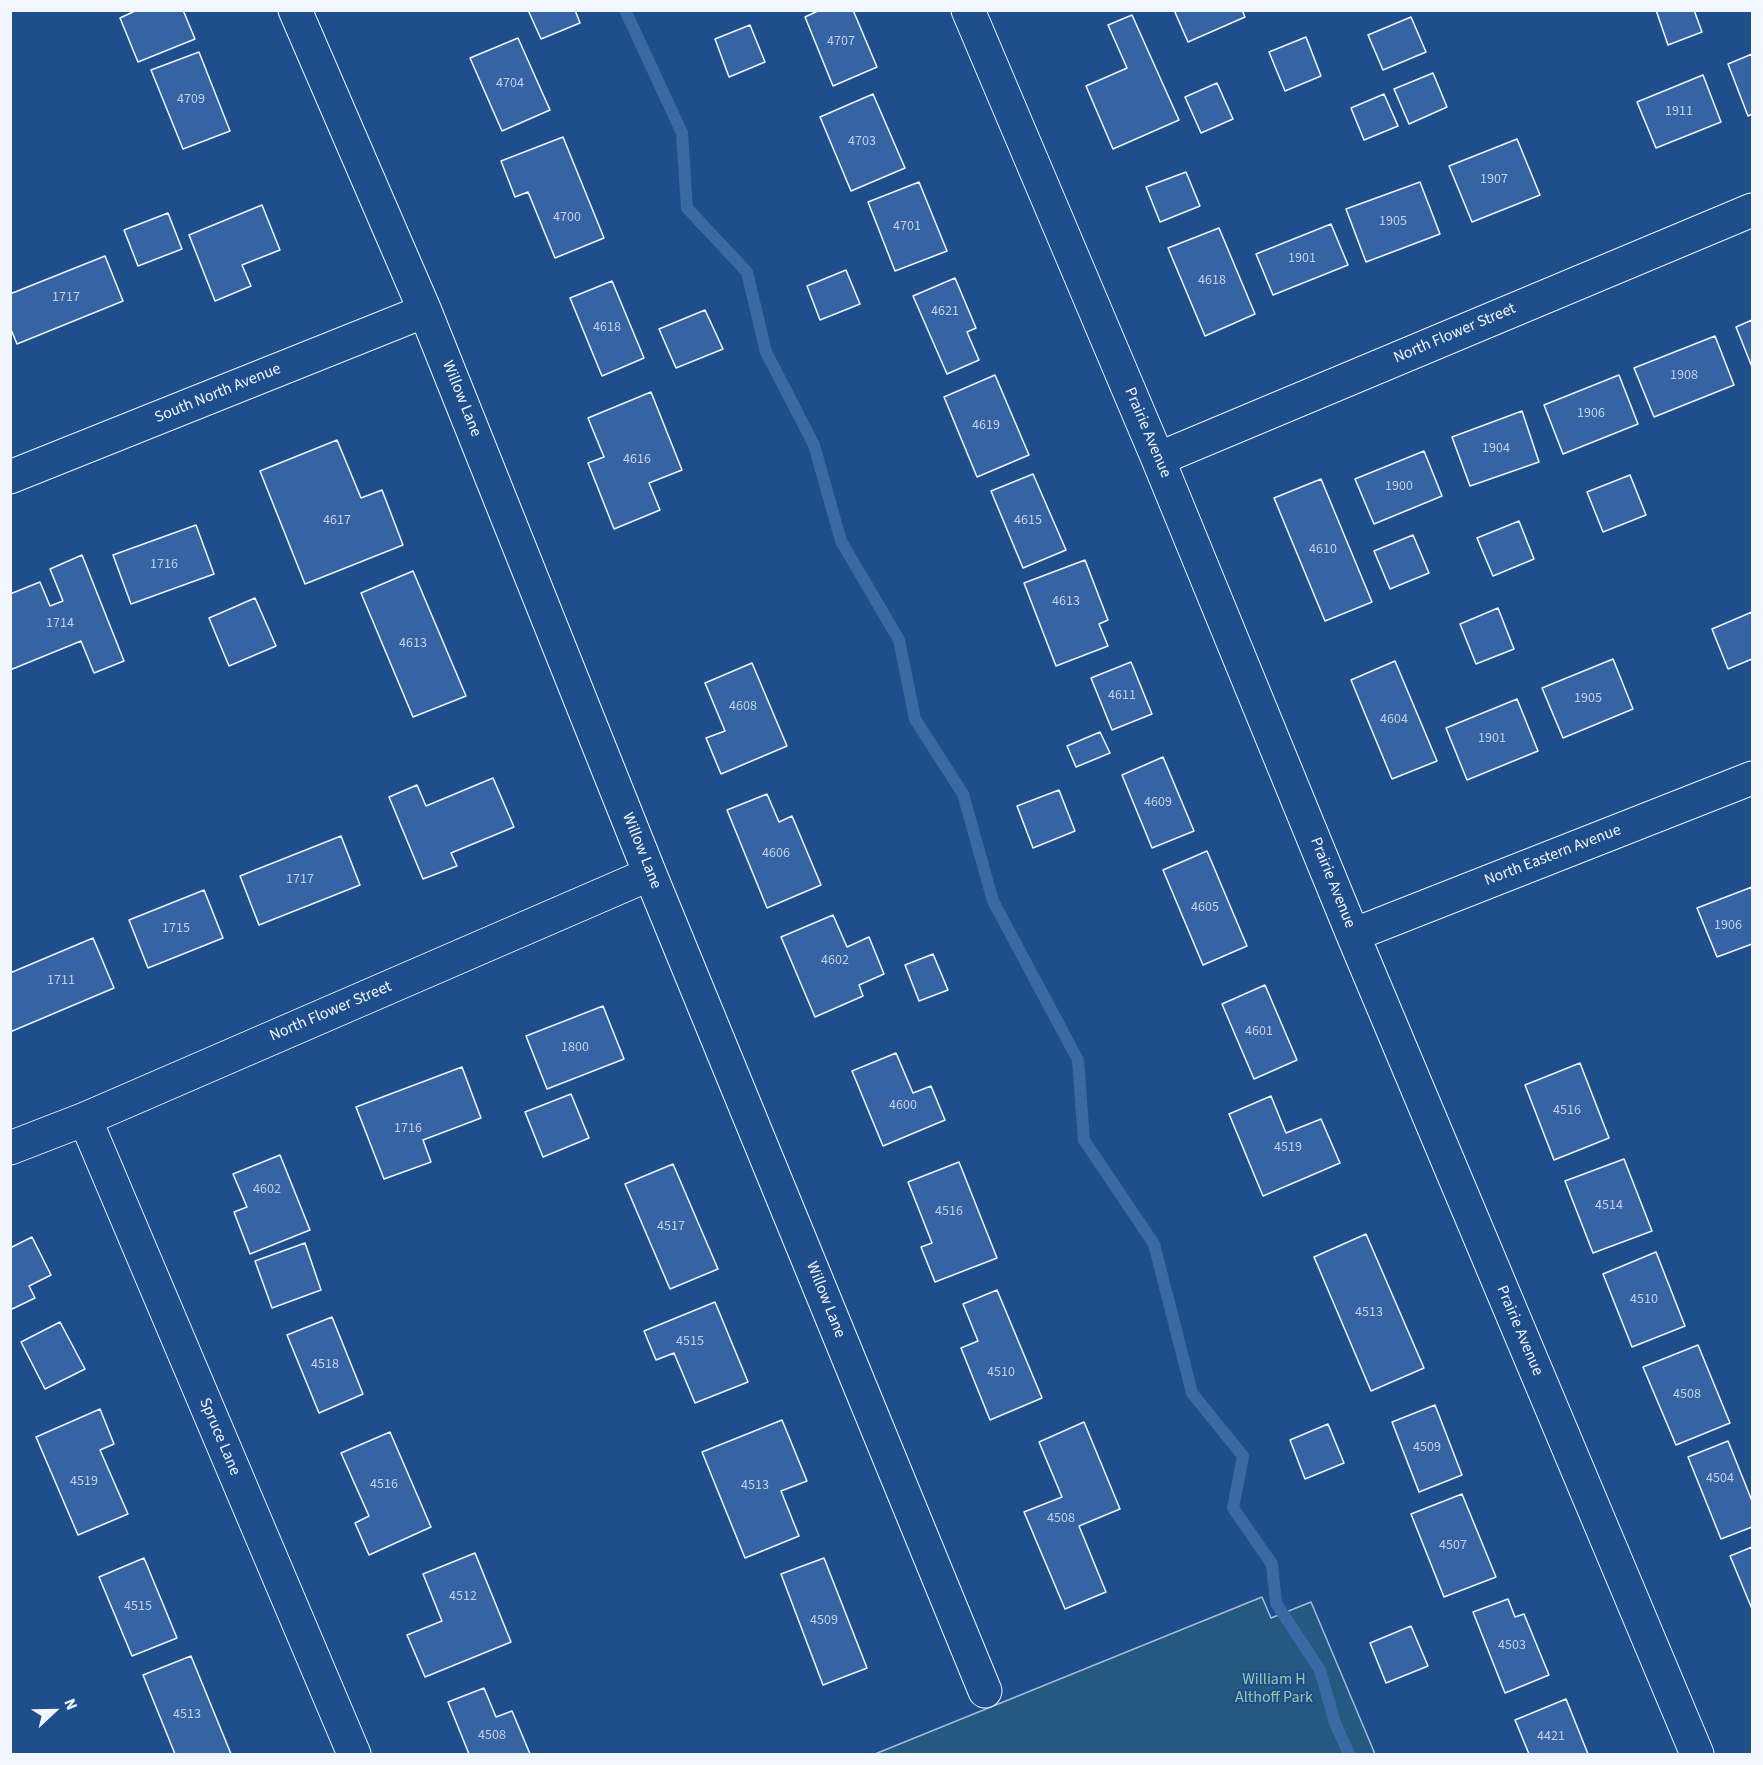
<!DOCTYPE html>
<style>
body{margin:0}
#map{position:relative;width:1763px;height:1765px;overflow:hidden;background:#1f4e8c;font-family:"Source Sans 3",sans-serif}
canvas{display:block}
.frame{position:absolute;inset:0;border:12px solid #f2f6ff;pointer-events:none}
.north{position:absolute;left:24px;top:1681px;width:60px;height:60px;-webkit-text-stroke:4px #1f4e8c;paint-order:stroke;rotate:68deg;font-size:16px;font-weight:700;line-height:24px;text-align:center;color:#f2f6ff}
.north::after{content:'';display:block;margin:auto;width:21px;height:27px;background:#f2f6ff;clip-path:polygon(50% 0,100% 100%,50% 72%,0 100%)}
</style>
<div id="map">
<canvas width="1763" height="1765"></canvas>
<div class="frame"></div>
<div class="north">N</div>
</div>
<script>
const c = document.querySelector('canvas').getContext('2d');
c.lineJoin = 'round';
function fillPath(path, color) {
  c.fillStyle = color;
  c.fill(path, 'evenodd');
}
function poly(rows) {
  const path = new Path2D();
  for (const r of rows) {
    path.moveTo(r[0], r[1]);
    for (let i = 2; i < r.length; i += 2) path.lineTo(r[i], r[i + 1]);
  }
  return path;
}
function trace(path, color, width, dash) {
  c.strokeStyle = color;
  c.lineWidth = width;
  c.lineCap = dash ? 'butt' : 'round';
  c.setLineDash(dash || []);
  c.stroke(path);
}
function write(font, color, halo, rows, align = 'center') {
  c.font = font + ' "Source Sans 3",sans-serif';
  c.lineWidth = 4.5;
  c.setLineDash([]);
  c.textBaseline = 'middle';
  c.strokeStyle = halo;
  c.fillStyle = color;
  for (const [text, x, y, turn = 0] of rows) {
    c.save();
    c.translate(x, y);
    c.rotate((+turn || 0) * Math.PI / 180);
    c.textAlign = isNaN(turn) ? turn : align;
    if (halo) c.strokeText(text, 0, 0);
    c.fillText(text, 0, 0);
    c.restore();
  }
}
const green = poly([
 [1262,1597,1271,1618,1311,1602,1375,1754,875,1754,1262,1597]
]);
const stream = poly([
 [625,10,682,133,687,208,747,272,766,352,814,445,841,541,899,640,915,719,963,794,993,901,1078,1060,1084,1140,1154,1244,1192,1393,1243,1456,1233,1508,1272,1564,1276,1603,1320,1670,1335,1723,1349,1754]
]);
const building = poly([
 [137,10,183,10,195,39,138,62,120,18,137,10],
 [528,10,575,10,580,23,541,39,528,10],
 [820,10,853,10,877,67,833,86,805,17,820,10],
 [1174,10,1242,10,1245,17,1188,42,1174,10],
 [1656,10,1694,10,1702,32,1668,45,1656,10],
 [1132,15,1179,120,1113,149,1086,86,1127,68,1108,25,1132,15],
 [1411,17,1426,52,1383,70,1368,35,1411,17],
 [750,25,765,62,729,77,715,39,750,25],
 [1306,37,1321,76,1285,91,1269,52,1306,37],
 [518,38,550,110,502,131,470,58,518,38],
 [199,52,230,131,183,149,151,70,199,52],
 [1752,54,1752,114,1748,116,1728,64,1752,54],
 [1433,73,1447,107,1409,124,1394,89,1433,73],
 [1703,75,1721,122,1656,148,1637,102,1703,75],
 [1217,83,1233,119,1201,133,1185,97,1217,83],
 [873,94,905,168,851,191,820,117,873,94],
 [1384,94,1398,126,1364,140,1351,108,1384,94],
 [563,137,604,238,555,258,528,192,515,197,501,161,563,137],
 [1517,139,1540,195,1472,222,1449,166,1517,139],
 [1186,172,1200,206,1160,222,1146,187,1186,172],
 [919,182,947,251,895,271,868,202,919,182],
 [1420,182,1440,234,1366,262,1346,209,1420,182],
 [262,205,280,250,242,265,251,286,215,301,189,235,262,205],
 [168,213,182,249,138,266,124,230,168,213],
 [1331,224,1348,265,1273,295,1256,254,1331,224],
 [1219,228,1255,314,1205,336,1168,248,1219,228],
 [105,256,123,301,17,344,10,327,10,294,105,256],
 [846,270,860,304,820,320,807,286,846,270],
 [955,278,976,328,967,332,979,360,947,374,913,296,955,278],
 [612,281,644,358,602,376,570,298,612,281],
 [705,310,723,349,676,368,659,329,705,310],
 [1752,320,1752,367,1736,327,1752,320],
 [1715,336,1734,385,1654,417,1634,368,1715,336],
 [995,375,1029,455,977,477,944,397,995,375],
 [1619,375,1638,424,1563,454,1544,405,1619,375],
 [651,392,682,470,649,483,660,510,614,529,588,463,604,457,588,418,651,392],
 [1522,411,1539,462,1470,486,1452,437,1522,411],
 [337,440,361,498,382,490,403,545,305,584,260,471,337,440],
 [1424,451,1442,496,1374,524,1355,479,1424,451],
 [1033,474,1066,550,1023,568,991,491,1033,474],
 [1630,475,1646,515,1603,532,1587,492,1630,475],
 [1321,479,1372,602,1325,621,1274,498,1321,479],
 [1519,521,1534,559,1493,576,1477,538,1519,521],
 [196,525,214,574,131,604,113,555,196,525],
 [1413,535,1429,573,1390,589,1374,551,1413,535],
 [82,555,124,661,94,673,81,641,10,670,10,594,40,582,50,606,63,601,50,569,82,555],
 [1085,560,1108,620,1099,624,1108,646,1056,666,1024,583,1085,560],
 [413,571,466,696,413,717,361,593,413,571],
 [255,598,276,646,229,666,209,618,255,598],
 [1498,608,1514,649,1476,664,1460,624,1498,608],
 [1752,612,1752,659,1728,669,1712,629,1752,612],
 [1613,659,1633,709,1563,738,1542,688,1613,659],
 [1395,661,1437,761,1392,779,1351,680,1395,661],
 [1131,662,1152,714,1112,730,1091,678,1131,662],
 [752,663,787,746,721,774,706,738,725,731,705,683,752,663],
 [1517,699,1538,751,1467,780,1446,728,1517,699],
 [1100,732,1110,753,1076,767,1067,746,1100,732],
 [1163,757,1194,831,1152,848,1122,775,1163,757],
 [493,778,514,827,451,853,457,866,423,879,389,797,417,785,426,806,493,778],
 [1059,790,1075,831,1033,848,1017,806,1059,790],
 [767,794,779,822,792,816,821,885,767,908,727,810,767,794],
 [341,836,360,885,259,925,240,876,341,836],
 [1207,851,1247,946,1203,965,1163,870,1207,851],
 [1752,887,1752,944,1717,957,1697,908,1752,887],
 [204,890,223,938,148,968,129,920,204,890],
 [833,915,847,947,869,937,884,974,859,985,863,996,815,1017,781,937,833,915],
 [93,938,114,988,10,1032,10,973,93,938],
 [933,954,948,990,919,1001,905,965,933,954],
 [1265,985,1297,1060,1254,1079,1222,1004,1265,985],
 [603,1006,624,1059,547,1089,526,1036,603,1006],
 [896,1053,913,1093,931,1086,945,1120,883,1146,852,1071,896,1053],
 [1580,1063,1609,1138,1554,1160,1525,1085,1580,1063],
 [462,1067,481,1118,423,1140,431,1162,384,1179,356,1107,462,1067],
 [571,1094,589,1138,543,1157,525,1112,571,1094],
 [1271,1096,1286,1133,1321,1119,1340,1163,1263,1196,1229,1114,1271,1096],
 [280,1155,310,1230,250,1254,234,1212,247,1207,233,1174,280,1155],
 [1624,1159,1652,1231,1593,1253,1565,1181,1624,1159],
 [959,1162,997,1258,935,1282,921,1247,932,1243,908,1182,959,1162],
 [673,1164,718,1269,670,1289,625,1184,673,1164],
 [1366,1234,1424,1368,1371,1391,1314,1257,1366,1234],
 [32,1237,51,1275,29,1286,35,1298,10,1310,10,1248,32,1237],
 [305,1243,321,1290,272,1308,255,1261,305,1243],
 [1656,1252,1685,1326,1632,1347,1603,1274,1656,1252],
 [997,1290,1042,1398,990,1420,961,1348,978,1341,963,1304,997,1290],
 [715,1302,748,1382,695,1403,674,1353,656,1360,644,1331,715,1302],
 [332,1317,363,1394,319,1413,287,1335,332,1317],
 [60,1322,85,1369,45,1389,21,1342,60,1322],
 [1698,1345,1730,1423,1676,1445,1643,1367,1698,1345],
 [1435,1405,1462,1475,1419,1492,1392,1422,1435,1405],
 [100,1409,114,1444,100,1450,128,1514,78,1535,36,1437,100,1409],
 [782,1420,807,1481,781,1491,799,1536,745,1558,702,1452,782,1420],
 [1084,1422,1120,1509,1079,1526,1106,1592,1065,1609,1024,1512,1062,1497,1039,1442,1084,1422],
 [1328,1424,1344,1463,1305,1479,1290,1440,1328,1424],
 [390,1432,431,1527,369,1555,355,1523,369,1516,341,1453,390,1432],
 [1728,1441,1752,1501,1752,1527,1721,1539,1688,1457,1728,1441],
 [1462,1494,1496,1577,1444,1597,1411,1514,1462,1494],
 [1752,1547,1752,1609,1730,1556,1752,1547],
 [475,1553,511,1642,425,1677,407,1635,442,1621,423,1574,475,1553],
 [144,1558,177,1638,132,1656,99,1577,144,1558],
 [824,1558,867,1668,823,1685,781,1574,824,1558],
 [1508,1599,1515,1617,1524,1614,1549,1675,1505,1693,1473,1612,1508,1599],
 [1411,1626,1428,1666,1386,1683,1370,1643,1411,1626],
 [191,1656,231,1754,175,1754,143,1675,191,1656],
 [484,1688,496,1717,512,1711,530,1754,469,1754,448,1702,484,1688],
 [1566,1699,1588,1754,1529,1754,1515,1720,1566,1699]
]);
const minor = poly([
 [295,10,425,311,650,874,985,1691],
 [968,10,1158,459,1353,935,1697,1754],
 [1158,459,1752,210],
 [10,477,425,311],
 [1353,935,1752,778],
 [85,1119,354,1754],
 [10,1148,85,1119,650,874]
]);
const numberNames = [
 ["4707",841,42],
 ["4704",510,84],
 ["4709",191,100],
 ["1911",1679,112],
 ["4703",862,142],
 ["1907",1494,180],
 ["4700",567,218],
 ["1905",1393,222],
 ["4701",907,227],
 ["1901",1302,259],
 ["4618",1212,281],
 ["1717",66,298],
 ["4621",945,312],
 ["4618",607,328],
 ["1908",1684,376],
 ["1906",1591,414],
 ["4619",986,426],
 ["1904",1496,449],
 ["4616",637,460],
 ["1900",1399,487],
 ["4617",337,521],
 ["4615",1028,521],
 ["4610",1323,550],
 ["1716",164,565],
 ["4613",1066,602],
 ["1714",60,624],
 ["4613",413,644],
 ["4611",1122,696],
 ["1905",1588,699],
 ["4608",743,707],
 ["4604",1394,720],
 ["1901",1492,739],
 ["4609",1158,803],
 ["4606",776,854],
 ["1717",300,880],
 ["4605",1205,908],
 ["1906",1728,926],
 ["1715",176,929],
 ["4602",835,961],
 ["1711",61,981],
 ["4601",1259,1032],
 ["1800",575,1048],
 ["4600",903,1106],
 ["4516",1567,1111],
 ["1716",408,1129],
 ["4519",1288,1148],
 ["4602",267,1190],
 ["4514",1609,1206],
 ["4516",949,1212],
 ["4517",671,1227],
 ["4510",1644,1300],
 ["4513",1369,1313],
 ["4515",690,1342],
 ["4518",325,1365],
 ["4510",1001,1373],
 ["4508",1687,1395],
 ["4509",1427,1448],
 ["4504",1720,1479],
 ["4519",84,1482],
 ["4516",384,1485],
 ["4513",755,1486],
 ["4508",1061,1519],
 ["4507",1453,1546],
 ["4512",463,1597],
 ["4515",138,1607],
 ["4509",824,1621],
 ["4503",1512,1646],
 ["4513",187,1715],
 ["4508",492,1736],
 ["4421",1551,1737]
];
const streetNames = [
 ["North Flower Street",1455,334,-23],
 ["South North Avenue",218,394,-22],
 ["Willow Lane",461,399,68],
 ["Prairie Avenue",1147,433,67],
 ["Willow Lane",641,851,68],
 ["North Eastern Avenue",1553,856,-21],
 ["Prairie Avenue",1332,883,68],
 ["North Flower Street",331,1012,-23],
 ["Willow Lane",825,1300,68],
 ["Prairie Avenue",1519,1331,67],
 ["Spruce Lane",219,1437,67]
];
const parkNames = [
 ["William H",1274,1680],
 ["Althoff Park",1274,1698]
];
fillPath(green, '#245a82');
trace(green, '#a8bbd7', 1.5);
trace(stream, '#3b69a3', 12);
fillPath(building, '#3563a3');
trace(building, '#f2f6ff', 1.5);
trace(minor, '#f2f6ff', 35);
trace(minor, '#1f4e8c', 33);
write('14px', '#c3d1e8', null, numberNames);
write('16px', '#f2f6ff', '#1f4e8c', streetNames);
write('16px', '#97c8a6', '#1f4e8c', parkNames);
</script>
